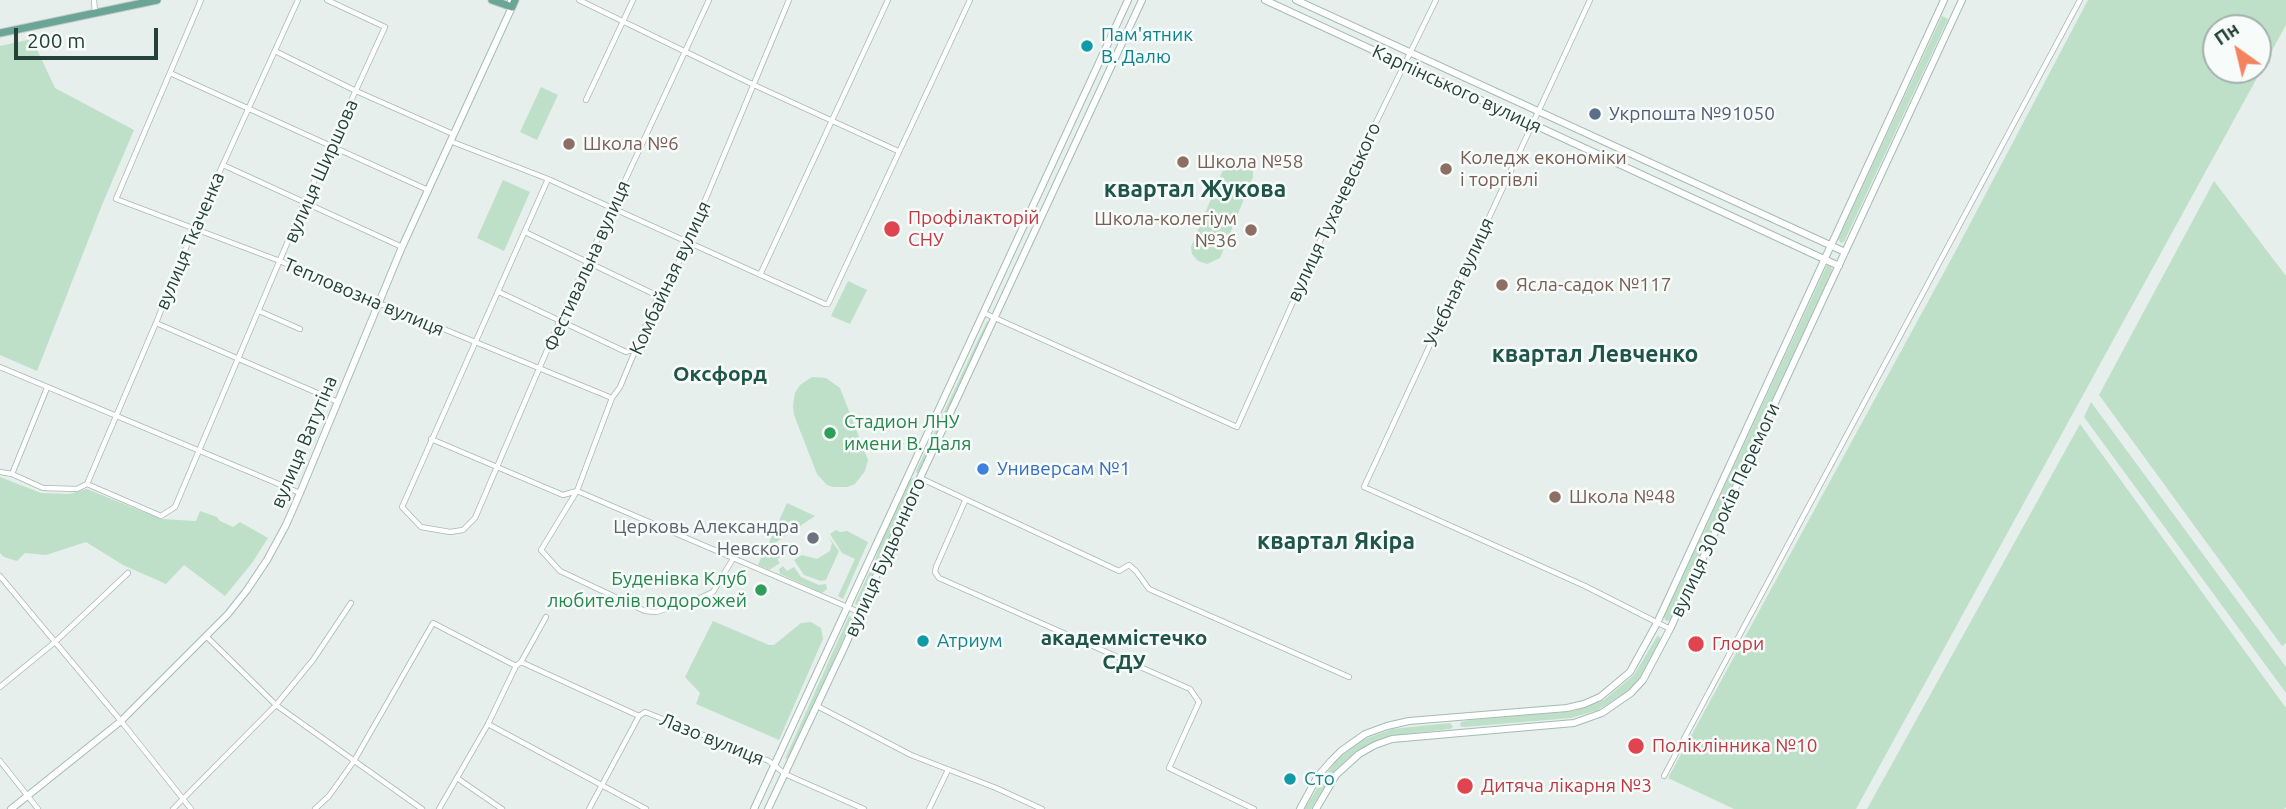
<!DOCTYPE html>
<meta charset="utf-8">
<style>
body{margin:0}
#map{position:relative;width:2286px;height:809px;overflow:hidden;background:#e6efeb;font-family:Ubuntu,sans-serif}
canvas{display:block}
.north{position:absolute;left:2202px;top:14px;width:70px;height:70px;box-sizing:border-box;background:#f7fbf9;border:2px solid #a3b1ad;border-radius:50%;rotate:326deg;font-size:19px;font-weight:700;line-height:28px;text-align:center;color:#24423a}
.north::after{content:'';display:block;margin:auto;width:24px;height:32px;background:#f4845f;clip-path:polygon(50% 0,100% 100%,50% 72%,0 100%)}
.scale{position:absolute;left:14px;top:28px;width:144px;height:32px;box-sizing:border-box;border:4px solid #24423a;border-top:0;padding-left:9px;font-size:21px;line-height:24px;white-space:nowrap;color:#24423a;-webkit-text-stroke:5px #f7fbf9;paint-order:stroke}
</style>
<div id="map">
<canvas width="2286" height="809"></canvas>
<div class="north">Пн</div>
<div class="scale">200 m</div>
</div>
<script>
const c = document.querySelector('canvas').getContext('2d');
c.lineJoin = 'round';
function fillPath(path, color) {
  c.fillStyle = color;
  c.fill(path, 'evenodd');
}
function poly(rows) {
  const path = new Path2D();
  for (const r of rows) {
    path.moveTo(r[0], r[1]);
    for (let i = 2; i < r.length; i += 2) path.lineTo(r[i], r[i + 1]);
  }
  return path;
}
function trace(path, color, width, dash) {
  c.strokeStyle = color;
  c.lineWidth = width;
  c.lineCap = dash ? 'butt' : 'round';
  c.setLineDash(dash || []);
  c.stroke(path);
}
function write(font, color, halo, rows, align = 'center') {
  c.font = font + ' Ubuntu,sans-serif';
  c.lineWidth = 5;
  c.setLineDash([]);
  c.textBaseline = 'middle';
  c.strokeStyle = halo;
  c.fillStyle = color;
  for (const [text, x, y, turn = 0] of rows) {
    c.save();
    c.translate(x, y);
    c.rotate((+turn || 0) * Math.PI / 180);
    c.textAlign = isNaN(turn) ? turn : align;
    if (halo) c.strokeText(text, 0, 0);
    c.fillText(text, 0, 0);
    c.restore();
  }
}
const green = poly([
 [2088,0,2286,0,2286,25,1856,809,1734,809,1668,778,1954,254],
 [2258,28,2258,70,2216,70,2216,28],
 [1942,16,1948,19,1844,242,1841,243,1838,239],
 [32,39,55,88,134,130,102,205,37,371,0,355,0,46],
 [541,87,558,95,537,140,520,132],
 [1239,159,1249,163,1253,169,1253,177,1220,258,1207,264,1198,261,1192,254,1191,247,1225,165,1231,160],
 [503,180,530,192,504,251,477,238],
 [2214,181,2286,276,2286,643,2282,646,2099,395],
 [1827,265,1831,266,1832,271,1670,620,1666,621,1664,617],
 [848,281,867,290,850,324,831,316],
 [987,321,989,324,920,473,917,473,916,471],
 [812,377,826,378,840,388,868,460,865,471,855,484,847,487,833,487,827,485,817,474,794,415,793,406,795,393,800,385],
 [2091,402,2286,667,2286,693,2084,417],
 [2080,424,2286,708,2286,807,2284,809,1867,809],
 [0,477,41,493,69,494,87,489,161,519,196,521,200,511,217,517,220,521,233,527,240,522,268,538,252,563,225,596,184,565,166,584,123,565,86,542,46,555,25,553,17,561,4,557,0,553],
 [913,478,915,483,859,605,856,605,855,603,875,560,881,541,909,480],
 [787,503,815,516,766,549],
 [836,530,840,532,847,531,868,542,843,599,838,596,855,559,842,553,830,534],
 [828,536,839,551,826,580,821,581,804,575,794,560,802,555,817,559,830,551,832,543],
 [778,544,786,554,777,559,780,563,769,570,758,565,763,553],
 [783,566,787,571,794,567,801,577,819,585,826,584,827,589,822,593,780,574,779,569],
 [849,616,853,618,790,757,785,759],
 [713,621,769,645,774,645,801,623,811,622,821,628,823,639,779,740,696,704,700,693,685,677],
 [1658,635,1661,640,1647,668,1636,683,1625,693,1598,710,1571,718,1464,727,1460,726,1461,722,1470,720,1574,711,1604,700,1634,675],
 [1450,723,1453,727,1450,729,1389,736,1360,749,1335,770,1311,809,1304,809,1335,761,1362,740,1392,729]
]);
const street = poly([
 [94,0,95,13],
 [201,0,116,199,280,261,377,305,385,305,612,398],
 [579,0,754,85,898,151],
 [1590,0,1364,487,1585,586,1670,629],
 [275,51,356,91,453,134],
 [170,73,428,190],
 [586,100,633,0],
 [450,141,548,179,825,304,828,304,970,0],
 [223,165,402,247],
 [548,179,402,507,421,527,450,532,463,530,475,518,560,320,709,0],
 [525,232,658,296],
 [760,275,888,0],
 [499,292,626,352,637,348],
 [259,311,300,329],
 [984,313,1237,427,1342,192,1436,0],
 [156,323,338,402],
 [0,367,300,493],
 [431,439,563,495,577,491,859,612],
 [0,472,12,474,43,488,77,489,87,484],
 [12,474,47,388],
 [920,478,1119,571,1129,565,1136,571,1149,589,1349,677],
 [87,484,161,516,175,507,305,201,385,27,327,0],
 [87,484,156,323,193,230,298,0],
 [965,501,936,567,935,572,939,578,1190,689,1199,702,1169,768,1254,809],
 [734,557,713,592,698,599,656,612,645,611,560,571,541,550,577,491,612,398,620,387,658,296,669,284,688,241,789,0],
 [0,576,121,721,191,809],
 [207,637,276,705,422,809],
 [521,662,639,716,645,712,769,761,785,774,864,809],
 [0,687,55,642,128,573],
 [817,706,911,755,996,788,1042,809],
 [488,724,646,809],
 [0,761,38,809],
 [1664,776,2080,0],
 [457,778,502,809],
 [173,809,276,705,313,660,351,603],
 [315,809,329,796,354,761,433,623,516,666],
 [439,809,488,724,516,666,521,662,546,617],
 [589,809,639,716],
 [929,809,948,770]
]);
const secondary = poly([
 [1265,0,1839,266],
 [1296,0,1845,252],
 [11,809,121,721,228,614,247,590,267,560,286,525,300,493,402,247,512,7,511,0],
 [754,809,1128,0],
 [768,809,844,648,920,478,1142,0],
 [1300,809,1318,776,1331,761,1341,751,1365,734,1387,726,1409,721,1567,708,1584,704,1600,697,1630,672,1657,623,1944,0],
 [1316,809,1336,775,1359,754,1375,745,1392,739,1574,723,1602,713,1631,693,1643,680,1670,629,1962,0]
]);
const primary = poly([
 [492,0,512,7,515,0],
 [0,33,157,0]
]);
const markers = [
 [1087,46,7,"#0f9aa8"],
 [1595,114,7,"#5c6f8a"],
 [569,144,7,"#8d6e63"],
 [1183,162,7,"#8d6e63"],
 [1446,169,7,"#8d6e63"],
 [892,229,9,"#e0444e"],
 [1251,230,7,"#8d6e63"],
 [1502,285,7,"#8d6e63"],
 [830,433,7,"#2e9e5b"],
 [983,469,7,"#3f7fe0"],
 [1555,497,7,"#8d6e63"],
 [813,538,7,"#6b7280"],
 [761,590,7,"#2e9e5b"],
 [923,641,7,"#0f9aa8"],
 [1696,644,9,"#e0444e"],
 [1636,746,9,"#e0444e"],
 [1290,779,7,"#0f9aa8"],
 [1465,786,9,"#e0444e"]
];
const cultureNames = [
 ["Пам'ятник",1101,35],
 ["В. Далю",1101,57],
 ["Атриум",937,641],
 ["Сто",1304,779]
];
const streetNames = [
 ["Карпінського вулиця",1457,89,25],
 ["вулиця Ширшова",321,171,-66],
 ["вулиця Тухачевського",1334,212,-65],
 ["вулиця Ткаченка",190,241,-67],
 ["Фестивальна вулиця",587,266,-66],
 ["Комбайная вулиця",670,278,-65],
 ["Учєбная вулиця",1459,282,-65],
 ["Тепловозна вулиця",364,297,23],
 ["вулиця Ватутіна",304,442,-67],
 ["вулиця 30 років Перемоги",1725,510,-65],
 ["вулиця Будьонного",885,557,-66],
 ["Лазо вулиця",712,739,22]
];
const serviceNames = [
 ["Укрпошта №91050",1609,114]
];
const educationNames = [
 ["Школа №6",583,144],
 ["Коледж економіки",1460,158],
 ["і торгівлі",1460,180],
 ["Школа №58",1197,162],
 ["Школа-колегіум",1237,219,"right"],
 ["№36",1237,241,"right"],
 ["Ясла-садок №117",1516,285],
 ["Школа №48",1569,497]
];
const healthNames = [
 ["Профілакторій",908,218],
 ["СНУ",908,240],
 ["Глори",1712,644],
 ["Поліклінника №10",1652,746],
 ["Дитяча лікарня №3",1481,786]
];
const leisureNames = [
 ["Стадион ЛНУ",844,422],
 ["имени В. Даля",844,444],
 ["Буденівка Клуб",747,579,"right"],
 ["любителів подорожей",747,601,"right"]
];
const shopNames = [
 ["Универсам №1",997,469]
];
const worshipNames = [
 ["Церковь Александра",799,527],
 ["Невского",799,549]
];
const neighbourhoodNames = [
 ["Оксфорд",720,374],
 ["академмістечко",1124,638],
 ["СДУ",1124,662]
];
const quarterNames = [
 ["квартал Жукова",1195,189],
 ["квартал Левченко",1595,354],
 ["квартал Якіра",1336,541]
];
fillPath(green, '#bfe0c8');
trace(street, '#a8b8b2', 6);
trace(secondary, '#a4bbb3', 8);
trace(primary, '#c2cac8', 9);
trace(street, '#fff', 4.5);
trace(secondary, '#fff', 6);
trace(primary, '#6aa596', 7);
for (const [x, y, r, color] of markers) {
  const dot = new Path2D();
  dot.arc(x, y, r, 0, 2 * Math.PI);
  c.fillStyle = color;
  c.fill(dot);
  trace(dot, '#f7fbf9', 2.5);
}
write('19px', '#0d838f', '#f7fbf9', cultureNames, 'left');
write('19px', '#24423a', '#f7fbf9', streetNames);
write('19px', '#4e5e75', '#f7fbf9', serviceNames, 'left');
write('19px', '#785e54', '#f7fbf9', educationNames, 'left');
write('19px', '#be3a42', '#f7fbf9', healthNames, 'left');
write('19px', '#27864d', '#f7fbf9', leisureNames, 'left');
write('19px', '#366cbe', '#f7fbf9', shopNames, 'left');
write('19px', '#5b616d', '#f7fbf9', worshipNames, 'right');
write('bold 21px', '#1f5548', '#f7fbf9', neighbourhoodNames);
write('bold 23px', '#1f5548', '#f7fbf9', quarterNames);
</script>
